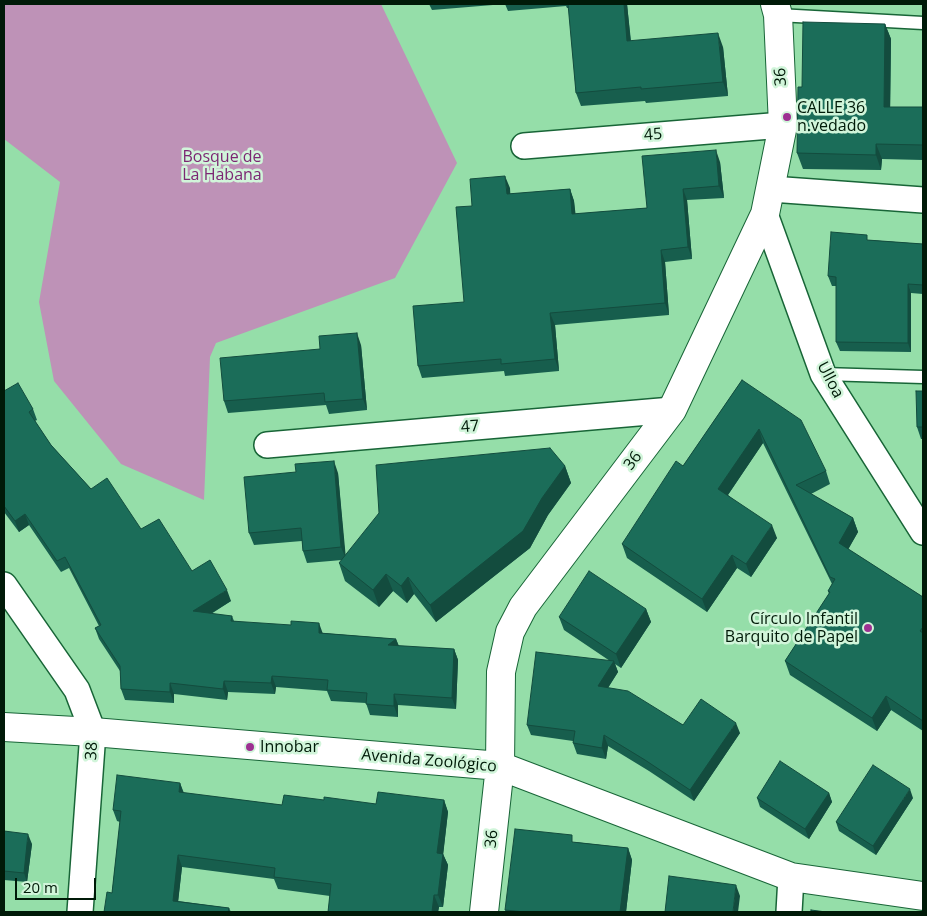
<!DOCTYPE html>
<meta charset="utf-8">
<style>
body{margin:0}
#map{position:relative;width:927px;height:916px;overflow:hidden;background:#95dea9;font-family:"Open Sans",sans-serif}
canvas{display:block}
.frame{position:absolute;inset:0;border:5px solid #001a08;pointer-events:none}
.scale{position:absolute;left:15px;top:878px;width:81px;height:22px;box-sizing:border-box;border:2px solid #001a08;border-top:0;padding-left:6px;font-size:15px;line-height:18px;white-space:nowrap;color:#001a08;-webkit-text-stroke:4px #d1f5da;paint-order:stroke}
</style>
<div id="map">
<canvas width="927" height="916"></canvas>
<div class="frame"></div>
<div class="scale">20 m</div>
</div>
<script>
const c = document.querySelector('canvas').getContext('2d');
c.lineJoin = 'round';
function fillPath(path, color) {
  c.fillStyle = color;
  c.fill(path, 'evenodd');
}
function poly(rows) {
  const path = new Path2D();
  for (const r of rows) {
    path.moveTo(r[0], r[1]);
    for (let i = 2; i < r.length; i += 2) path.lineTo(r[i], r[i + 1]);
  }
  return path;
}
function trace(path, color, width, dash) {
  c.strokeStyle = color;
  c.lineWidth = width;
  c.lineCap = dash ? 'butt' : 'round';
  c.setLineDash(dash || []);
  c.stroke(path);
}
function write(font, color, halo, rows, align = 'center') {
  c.font = font + ' "Open Sans",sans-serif';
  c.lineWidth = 5;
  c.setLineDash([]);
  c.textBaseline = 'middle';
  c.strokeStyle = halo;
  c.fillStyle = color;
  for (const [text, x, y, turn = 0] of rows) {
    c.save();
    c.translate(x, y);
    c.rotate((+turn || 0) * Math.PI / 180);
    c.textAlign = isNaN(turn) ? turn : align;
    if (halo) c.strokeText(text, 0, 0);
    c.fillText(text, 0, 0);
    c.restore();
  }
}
const green = poly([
 [4,4,381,4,457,163,395,278,216,343,210,357,204,500,121,464,54,381,39,302,60,182,4,139]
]);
const lane = poly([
 [778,15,923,23],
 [823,374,923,377]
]);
const street = poly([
 [524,146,783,125],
 [771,189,923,200],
 [765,214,823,374,923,532],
 [267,445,672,410],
 [4,585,77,690,93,732,80,912],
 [789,912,791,877]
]);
const secondary = poly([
 [4,727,93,732,500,766,791,877,923,896],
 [484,912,500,766,501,672,510,632,523,607,672,410,765,214,783,125,778,15,775,4]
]);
const wall = poly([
 [429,4,627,4,631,41,723,47,728,96,646,103,645,101,581,106,576,93,569,8,567,8,566,6,508,11,505,4,432,10],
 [885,24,891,39,890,107,923,107,923,160,882,159,881,170,803,169,797,153,802,87],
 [720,162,724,198,687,200,692,259,665,262,669,315,555,325,559,371,505,376,504,371,422,378,418,366,464,302,472,206,510,188,510,194,570,189,574,201,575,214,647,208],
 [869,240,923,244,923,294,911,293,911,352,840,351,836,342,836,286,832,286,828,276],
 [361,345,367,410,329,414,326,405,228,413,224,401,320,349],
 [742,380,826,471,830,484,811,494,853,518,858,532,848,549,923,597,923,731,891,710,877,731,790,675,785,661,829,594,828,591,832,584,763,443,728,495,777,538,751,577,737,568,707,612,627,558,622,544,683,466],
 [4,391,33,409,37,420,35,421,51,445,91,489,141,529,192,571,231,601,211,614,232,616,234,621,323,633,396,639,399,646,454,649,458,660,456,709,398,705,398,717,370,715,366,703,331,701,327,691,276,687,275,694,228,692,227,700,174,694,174,703,125,700,121,689,120,671,99,639,95,628,99,626,69,568,61,572,29,525,19,532,4,512],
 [923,391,923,439,921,439,917,427],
 [565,466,571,483,548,515,530,548,436,622,414,594,407,603,393,591,379,607,345,581,339,563,342,560,307,563,303,551,302,541,254,545,249,533,338,473,345,556],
 [646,609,651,622,621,668,615,664,618,672,608,688,683,725,740,733,694,801,649,771,608,746,606,759,577,754,573,743,573,741,531,735,527,725,610,661,564,630,559,617],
 [180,783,184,793,282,805,324,800,376,804,444,800,448,812,443,854,448,865,443,907,439,907,438,912,328,912,330,896,278,889,274,879,182,867,178,901,229,908,231,912,104,912,112,893,120,822,117,821,113,810],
 [829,793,832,802,809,839,760,807,757,798],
 [913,798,876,855,839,831,836,822],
 [4,831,32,844,27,882,4,880],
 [575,842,628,848,632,860,626,912,506,912,505,910]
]);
const shadedWall = poly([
 [624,4,627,4,632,55,627,41],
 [885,24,891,39,890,122,884,107],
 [718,33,723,47,728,96,723,82],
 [876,144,882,159,881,170,876,155],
 [716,150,720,162,724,198,719,186],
 [505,176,510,188,511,206,507,194],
 [570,189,574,201,577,226,572,214],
 [683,189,687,200,692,259,688,247],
 [661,250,665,262,669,315,665,303],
 [908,284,911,293,911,352,908,343],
 [550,313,555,325,559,371,555,359],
 [357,333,361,345,367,410,363,399],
 [759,429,763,443,723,502,718,489],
 [334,461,338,473,346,559,341,547],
 [565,466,571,483,548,515,530,548,436,622,430,605,542,498],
 [25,514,29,525,19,532,15,521],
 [853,518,858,532,844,557,839,543],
 [772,525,777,538,751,577,746,564],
 [732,555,737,568,707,612,702,599],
 [386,574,393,591,379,607,373,590],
 [408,577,414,594,407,603,401,586],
 [227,590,231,601,197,622,193,611],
 [646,609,651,622,621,668,616,654],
 [319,623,323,634,319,633],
 [396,639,400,650,388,645],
 [454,649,458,660,456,709,452,698],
 [4,652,5,657,4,671],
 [614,661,618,672,602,697,598,686],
 [272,676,276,687,275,694,271,683],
 [224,681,228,692,227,700,223,689],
 [170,683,174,694,174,703,170,692],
 [394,694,398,705,398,717,394,706],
 [886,696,891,710,877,731,872,718],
 [736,723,740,733,694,801,690,790],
 [604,735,608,746,606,759,602,748],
 [180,783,184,795,179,792],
 [910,789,913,798,876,855,873,846],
 [829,793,832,802,809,839,805,829],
 [444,800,448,812,442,865,437,853],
 [28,834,32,844,27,882,24,873],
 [628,848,632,860,626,912,620,912],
 [443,854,448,865,443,907,438,895],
 [178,855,182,867,177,912,173,901],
 [736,885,740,896,738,912,733,912],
 [434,895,439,907,438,912,432,912]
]);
const building = poly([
 [568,4,624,4,627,41,718,33,723,82,641,89,641,87,576,93,568,4],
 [803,22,885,24,884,107,923,107,923,145,876,144,876,155,797,153,798,87,802,87,803,22],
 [716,150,719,186,683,189,688,247,661,250,665,303,550,313,555,359,501,364,501,359,418,366,413,306,464,302,456,207,472,206,470,179,505,176,507,194,570,189,572,214,647,208,642,156,716,150],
 [831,232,867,235,867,240,923,244,923,285,908,284,908,343,836,342,836,277,828,276,831,232],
 [357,333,363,399,325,402,324,393,224,401,220,358,320,349,319,336,357,333],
 [742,380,801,420,826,471,796,485,853,518,839,543,923,597,923,627,920,631,923,633,923,721,886,696,872,718,785,661,830,592,828,591,835,579,830,577,759,429,718,489,772,525,746,564,732,555,702,599,622,544,676,461,683,466,742,380],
 [18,383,33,409,29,412,51,445,91,489,107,478,141,529,159,519,192,571,210,560,227,590,193,611,232,616,231,621,291,625,291,621,319,623,319,633,396,639,388,645,454,649,452,698,394,694,394,706,366,704,367,693,327,690,328,680,272,676,271,683,224,681,223,689,170,683,170,692,121,689,120,666,95,628,101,625,65,557,57,561,25,514,15,521,4,506,4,391,18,383],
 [916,391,923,391,923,427,917,427,916,391],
 [550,448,565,466,542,498,523,531,430,605,408,577,401,586,386,574,373,590,339,563,379,513,376,465,550,448],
 [334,461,341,547,303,551,301,528,249,533,244,477,296,472,295,464,334,461],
 [589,571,646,609,616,654,559,617,589,571],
 [536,652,614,661,598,686,628,691,683,725,701,699,736,723,690,790,645,760,604,735,602,748,573,743,575,731,527,725,536,652],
 [780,761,829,793,805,829,757,798,780,761],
 [873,765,910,789,873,846,836,822,873,765],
 [117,775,180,783,179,792,282,805,284,795,324,800,324,797,376,804,378,792,444,800,437,853,443,854,438,895,434,895,432,912,328,912,331,884,274,877,275,868,178,855,173,901,229,908,228,912,104,912,107,892,112,893,121,811,113,810,117,775],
 [515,829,572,835,572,842,628,848,620,912,525,912,505,910,515,829],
 [4,831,28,834,24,873,4,871,4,831],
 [669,876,736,885,733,912,665,912,669,876],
 [811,910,826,912,811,912,811,910]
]);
const markers = [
 [787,117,5,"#9d3192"],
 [868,628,5,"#9d3192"],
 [250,747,5,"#9d3192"]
];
const streetNames = [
 ["36",781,77,-93],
 ["45",653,135,-5],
 ["Ulloa",830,380,62],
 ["47",470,427,-5],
 ["36",633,461,-53],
 ["38",92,751,-86],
 ["Avenida Zoológico",429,761,5],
 ["36",492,839,-84]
];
const poiNames = [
 ["CALLE 36",797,108],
 ["n.vedado",797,126],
 ["Círculo Infantil",858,619,"right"],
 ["Barquito de Papel",858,637,"right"],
 ["Innobar",260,747]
];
const parkNames = [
 ["Bosque de",222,157],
 ["La Habana",222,175]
];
fillPath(green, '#be92b7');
trace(lane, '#186537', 15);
trace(street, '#186537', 28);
trace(secondary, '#186537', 30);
trace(lane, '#fff', 12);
trace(street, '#fff', 25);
trace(secondary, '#fff', 28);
fillPath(wall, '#175e4d');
fillPath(shadedWall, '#134c3e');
fillPath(building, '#1b6d59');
trace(building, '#134c3e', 1);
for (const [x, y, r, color] of markers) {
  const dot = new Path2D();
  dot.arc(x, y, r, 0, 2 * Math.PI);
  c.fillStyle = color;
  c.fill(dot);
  trace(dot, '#d1f5da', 2);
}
write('16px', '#001a08', '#d1f5da', streetNames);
write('16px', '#001a08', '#d1f5da', poiNames, 'left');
write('16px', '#7c2773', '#d1f5da', parkNames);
</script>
